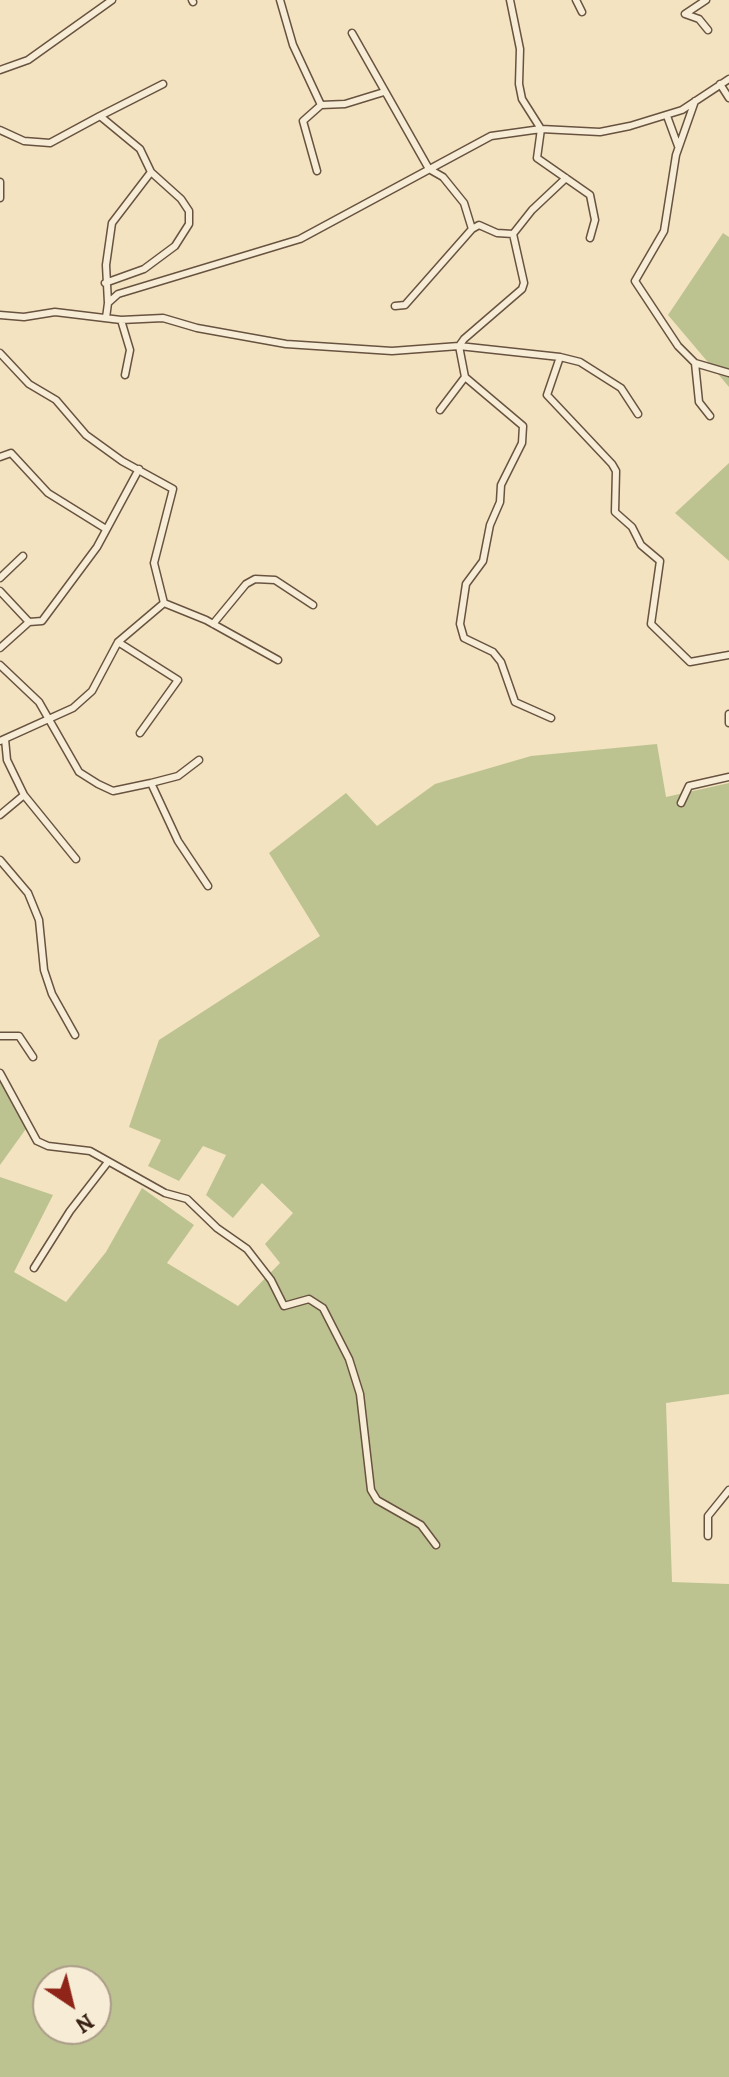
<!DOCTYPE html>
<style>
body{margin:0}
#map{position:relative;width:729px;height:2077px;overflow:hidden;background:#f3e3c0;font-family:Alegreya,serif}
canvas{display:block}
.north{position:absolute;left:32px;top:1965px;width:80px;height:80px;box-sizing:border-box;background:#f7edd6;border:2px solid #ab9c89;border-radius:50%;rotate:145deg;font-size:22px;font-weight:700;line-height:32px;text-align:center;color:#392215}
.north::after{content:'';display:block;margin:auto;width:28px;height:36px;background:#8f2418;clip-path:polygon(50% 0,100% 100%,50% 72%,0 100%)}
</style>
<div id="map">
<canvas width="729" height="2077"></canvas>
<div class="north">N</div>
</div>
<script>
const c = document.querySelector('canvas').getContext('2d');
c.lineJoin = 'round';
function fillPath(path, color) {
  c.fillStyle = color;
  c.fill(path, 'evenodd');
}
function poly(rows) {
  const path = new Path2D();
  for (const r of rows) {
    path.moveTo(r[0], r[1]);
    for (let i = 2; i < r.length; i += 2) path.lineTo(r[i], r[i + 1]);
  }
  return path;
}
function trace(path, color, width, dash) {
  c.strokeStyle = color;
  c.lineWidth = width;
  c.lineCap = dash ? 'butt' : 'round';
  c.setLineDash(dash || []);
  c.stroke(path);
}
const green = poly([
 [723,233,729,237,729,387,668,315],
 [729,463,729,561,675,513],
 [657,744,666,797,729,783,729,1394,666,1403,672,1582,729,1584,729,2077,0,2077,0,1177,53,1195,14,1272,66,1302,106,1252,142,1188,194,1225,167,1263,238,1306,280,1263,265,1244,293,1213,262,1183,233,1218,206,1195,226,1155,203,1146,179,1181,148,1166,161,1140,129,1127,159,1040,320,936,269,853,346,793,377,826,435,784,531,756],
 [48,1981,96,1981,96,2029,48,2029],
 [0,1080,28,1126,0,1165]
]);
const minor = poly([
 [192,0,193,2],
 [280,0,293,45,321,105,345,104,384,92],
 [510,0,520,49,519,84,522,99,541,129,537,158,590,195,595,220,590,238],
 [576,0,582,12],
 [706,0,685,14,699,19,708,30],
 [352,33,429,169,443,177,464,203,472,229,405,305,395,306],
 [0,70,28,60,112,0],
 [720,84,729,98],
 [695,101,676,155,664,231,635,281,678,346,695,363,699,402,710,416],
 [100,116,163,84],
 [667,116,678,146],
 [0,130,24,141,50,143,100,116,140,149,151,172,181,199,189,211,189,224,175,246,144,269,105,283],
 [317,171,303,121,321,105],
 [0,182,0,198],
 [472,229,479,225,497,233,513,234],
 [108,303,106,265,112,223,151,172],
 [0,315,24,317,55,312,121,320,163,318,197,328,286,344,392,351,459,346,560,357,547,395,612,464,616,471,615,512,632,527,641,545,660,561,651,624,690,662,729,655],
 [106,318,108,303,118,294,300,239,491,136,541,129,600,132,630,126,682,110,729,79],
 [121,320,130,350,125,375],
 [0,353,29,384,56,400,86,435,122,461,173,489,154,563,164,603],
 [560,357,580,362,621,388,638,414],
 [695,363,729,373],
 [465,377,523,426,522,443,501,485,500,502,490,525,483,561,466,584,460,624,464,638,493,652,501,662,515,702,551,718],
 [440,410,465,377,459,346,464,339,522,289,524,283,513,234,532,210,566,178],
 [0,457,11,453,48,493,106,529],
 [0,578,23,556],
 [0,591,29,622,42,621,97,547,139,469],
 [213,624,246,584,255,579,275,580,313,605],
 [118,642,178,680,140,733],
 [0,648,29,622],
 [0,665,39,702,79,772,98,784,113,791,151,783,178,776,199,760],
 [729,714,729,723],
 [5,739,7,760,24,795,76,859],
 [0,741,73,708,92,691,118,642,164,603,206,620,278,660],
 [151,783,178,841,208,886],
 [681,803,689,786,729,777],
 [0,815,24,795],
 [0,860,28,893,39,920,44,970,52,994,75,1035],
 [0,1036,19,1036,33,1057],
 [0,1073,37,1141,48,1146,90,1151,165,1193,187,1199,217,1228,247,1249,271,1280,284,1306,309,1299,323,1308,349,1359,360,1394,371,1490,377,1500,421,1525,436,1545],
 [34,1268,70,1211,108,1162],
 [708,1536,708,1516,729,1490]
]);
fillPath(green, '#bcc391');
trace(minor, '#685240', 9);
trace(minor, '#f7edd6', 6);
</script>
